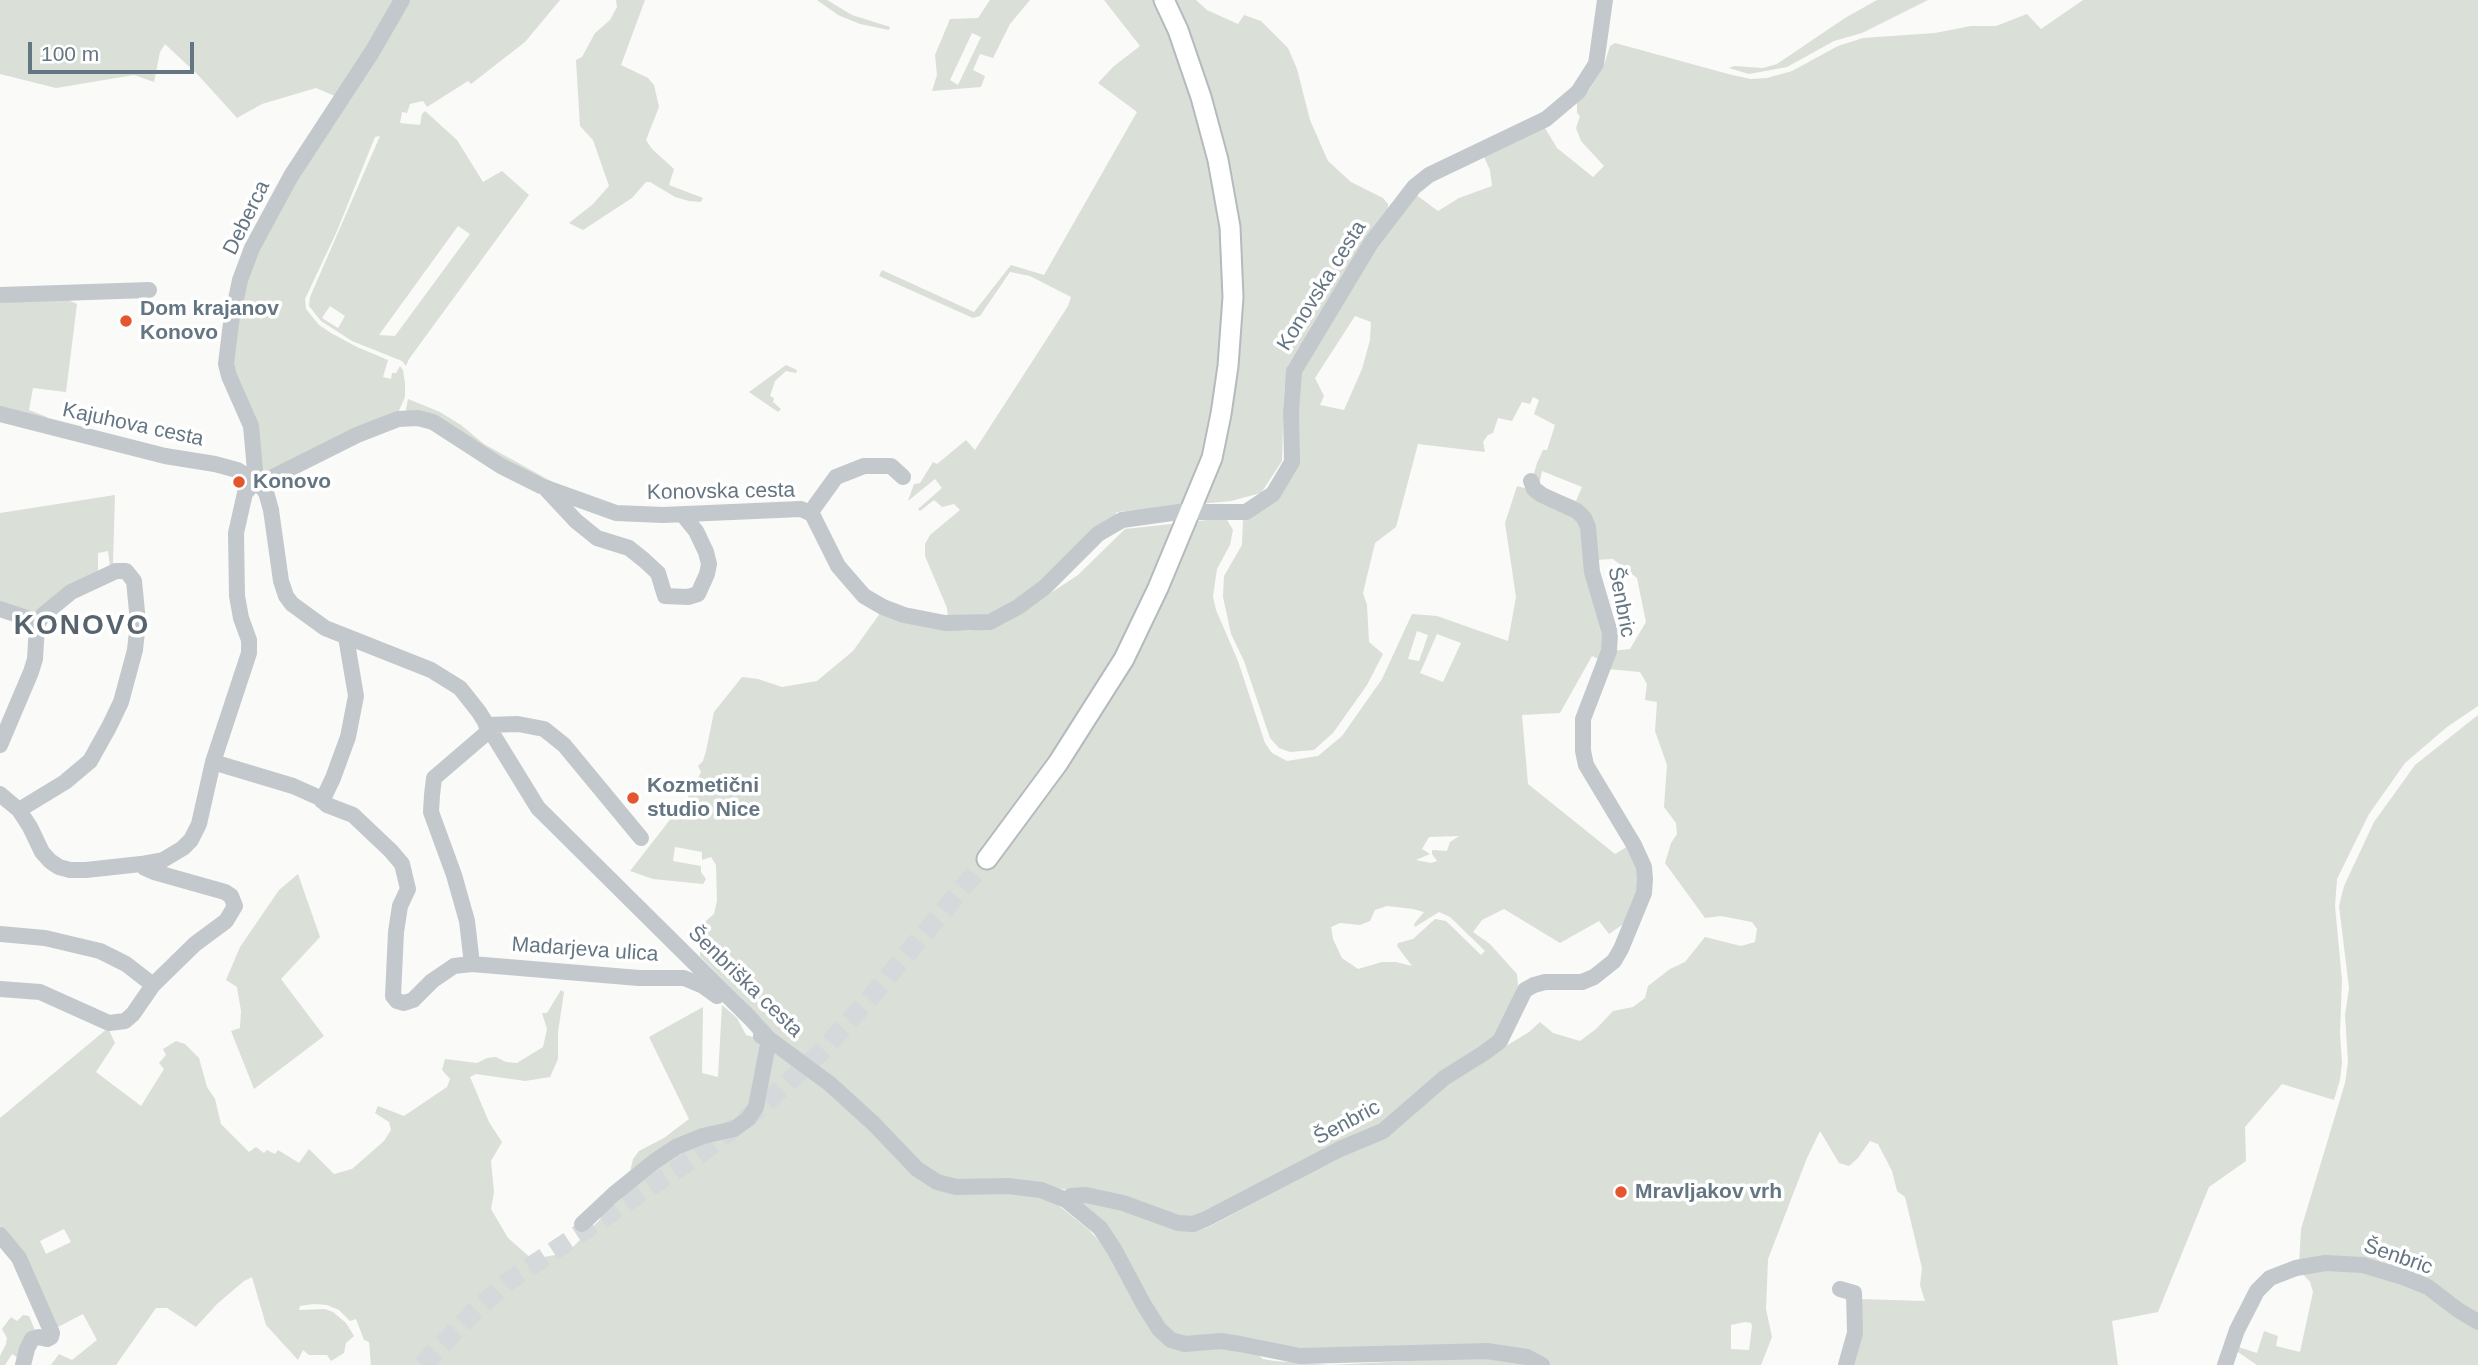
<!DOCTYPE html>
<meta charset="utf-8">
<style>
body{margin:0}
#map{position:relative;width:2478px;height:1365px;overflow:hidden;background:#fafaf8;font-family:Arial,sans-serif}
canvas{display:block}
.scale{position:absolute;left:28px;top:42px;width:166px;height:32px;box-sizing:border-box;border:4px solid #657683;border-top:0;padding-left:9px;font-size:21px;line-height:24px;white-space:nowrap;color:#657683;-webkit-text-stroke:5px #fff;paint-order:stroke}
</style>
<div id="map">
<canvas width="2478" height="1365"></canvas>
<div class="scale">100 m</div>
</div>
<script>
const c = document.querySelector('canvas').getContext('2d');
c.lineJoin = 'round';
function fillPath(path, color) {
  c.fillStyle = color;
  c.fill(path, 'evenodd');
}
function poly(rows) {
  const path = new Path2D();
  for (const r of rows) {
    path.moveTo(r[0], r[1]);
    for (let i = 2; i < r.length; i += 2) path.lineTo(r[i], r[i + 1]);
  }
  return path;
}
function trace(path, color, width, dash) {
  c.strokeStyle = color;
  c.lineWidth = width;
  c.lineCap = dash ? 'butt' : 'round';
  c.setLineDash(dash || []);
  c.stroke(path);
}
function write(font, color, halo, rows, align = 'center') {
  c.font = font + ' Arial,sans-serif';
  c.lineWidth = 7;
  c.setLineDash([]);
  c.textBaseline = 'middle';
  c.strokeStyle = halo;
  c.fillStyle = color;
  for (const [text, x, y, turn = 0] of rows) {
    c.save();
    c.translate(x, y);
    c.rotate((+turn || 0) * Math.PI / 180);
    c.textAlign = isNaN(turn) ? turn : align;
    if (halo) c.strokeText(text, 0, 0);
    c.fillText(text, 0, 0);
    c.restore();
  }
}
const green = poly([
 [0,0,400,0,337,97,316,88,262,104,237,118,199,76,165,44,160,52,154,82,134,75,56,88,0,74],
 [409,0,560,0,525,42,471,84,468,81,427,107,423,101,410,104,407,113,402,112,400,123,420,125,422,114,425,111,457,140,483,182,502,171,529,195,409,359,406,366,402,361,352,341,321,321,309,306,310,297,380,136,375,137,337,231,305,299,306,309,319,325,331,333,357,347,388,360,383,377,391,379,392,373,396,373,400,366,403,370,405,383,405,397,398,413,263,474,239,390,230,348,240,292,280,201],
 [458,226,470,234,395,336,379,335],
 [330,306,345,316,338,328,322,318],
 [616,0,645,0,621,65,648,78,654,85,659,107,646,140,652,149,674,169,669,185,703,198,701,202,689,201,675,197,650,182,646,182,632,198,583,230,569,223,592,205,609,186,593,140,580,126,576,60,582,57,595,33,610,20,617,7],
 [817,0,827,0,852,15,890,27,889,30,860,24,838,15],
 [990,0,1030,0,1010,24,993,58,980,54,973,70,985,76,981,87,932,91,937,75,935,55,950,19,978,18],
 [972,33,981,37,958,85,950,80],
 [1104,0,1196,0,1207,10,1238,24,1244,15,1261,21,1288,48,1297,69,1310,120,1328,161,1351,182,1383,198,1388,204,1388,210,1288,365,1284,393,1282,461,1261,493,1231,501,1117,512,1092,549,993,618,948,618,947,608,925,556,925,544,930,535,960,510,954,504,942,507,934,500,920,511,918,509,942,488,935,479,908,501,914,484,920,483,933,462,937,464,966,440,975,450,1068,306,1071,297,1030,276,1010,272,980,316,973,318,879,276,882,270,974,312,1011,265,1044,275,1137,112,1098,83,1113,67,1140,46],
 [1877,0,1928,0,1862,33,1834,41,1787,67,1749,74,1729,68,1734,66,1763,68,1777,64,1845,18],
 [2083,0,2478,0,2478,706,2447,727,2405,763,2369,814,2337,879,2335,906,2342,980,2340,1033,2342,1063,2340,1080,2334,1100,2282,1084,2245,1127,2246,1161,2209,1187,2158,1312,2112,1321,2118,1365,1848,1365,1859,1299,1925,1301,1920,1285,1922,1268,1905,1197,1897,1191,1892,1171,1878,1144,1870,1141,1858,1158,1849,1166,1839,1163,1820,1131,1807,1158,1768,1259,1766,1309,1772,1337,1761,1365,1548,1365,1534,1354,1331,1357,1183,1340,1169,1330,1151,1313,1127,1261,1081,1202,1092,1200,1197,1230,1207,1228,1301,1178,1447,1082,1529,1032,1540,1022,1553,1033,1580,1041,1596,1029,1613,1011,1633,1007,1645,998,1648,986,1670,969,1685,962,1705,937,1741,946,1755,942,1757,929,1752,922,1721,916,1705,918,1665,863,1671,843,1677,834,1676,823,1664,807,1667,765,1655,731,1657,702,1645,700,1647,684,1640,672,1607,669,1612,651,1630,649,1646,622,1637,578,1613,559,1593,560,1591,526,1535,484,1534,473,1537,463,1543,450,1547,450,1555,425,1534,414,1539,400,1533,397,1530,404,1522,402,1512,421,1498,418,1493,433,1488,435,1483,442,1485,452,1418,444,1396,527,1375,543,1363,593,1367,605,1369,642,1383,654,1367,685,1333,733,1314,750,1290,752,1279,748,1270,738,1244,661,1231,634,1223,597,1224,576,1242,545,1243,519,1298,466,1290,368,1415,194,1438,211,1459,198,1492,186,1490,170,1483,155,1542,123,1557,148,1593,177,1604,166,1581,141,1576,128,1580,116,1577,113,1577,102,1590,89,1604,65,1610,46,1615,43,1732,75,1751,79,1767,78,1792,71,1838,46,1863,38,1935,33,1971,26,1996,26,2027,14,2041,29],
 [1355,316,1371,322,1370,340,1362,369,1344,410,1320,405,1324,396,1315,378],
 [1542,471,1582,487,1576,501,1539,486],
 [1745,1322,1751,1323,1752,1326,1749,1350,1731,1349,1731,1325],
 [0,300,68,300,77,304,66,392,33,388,29,410,47,417,45,422,0,410],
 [786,365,797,370,796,373,786,371,775,381,770,396,774,398,773,402,781,409,778,412,749,392],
 [408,399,440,412,461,425,484,444,558,485,405,414],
 [1517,486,1528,489,1579,517,1603,615,1603,661,1592,656,1560,713,1522,715,1528,784,1615,854,1630,845,1642,878,1629,920,1609,934,1599,921,1560,943,1504,909,1482,920,1473,932,1490,944,1517,974,1518,986,1501,1032,1391,1122,1184,1221,1105,1194,1015,1184,956,1183,921,1168,762,1027,747,1004,700,956,700,926,714,914,717,901,716,865,711,857,702,860,702,852,675,847,673,861,701,866,701,872,706,879,703,884,653,879,630,871,690,794,701,772,698,766,703,761,706,751,714,712,742,677,758,679,782,687,817,681,853,651,881,612,944,629,970,631,991,627,1017,615,1078,575,1125,529,1226,518,1233,530,1230,545,1217,569,1213,596,1216,610,1238,661,1265,743,1272,753,1287,761,1318,756,1342,736,1382,679,1412,614,1437,616,1508,641,1516,597,1505,523],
 [1417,631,1428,635,1419,661,1408,659],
 [1437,634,1461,643,1443,682,1420,673],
 [1459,836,1450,842,1447,851,1432,850,1432,854,1437,861,1431,863,1416,860,1430,854,1422,849,1429,837],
 [1387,906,1413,909,1424,912,1414,924,1415,927,1439,912,1450,917,1485,951,1481,955,1446,921,1435,919,1413,939,1398,943,1397,946,1412,966,1396,962,1382,962,1358,969,1342,958,1333,939,1331,927,1340,923,1360,925,1370,921,1375,910],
 [115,495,113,562,116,567,110,567,108,551,98,553,98,573,36,616,0,606,0,513],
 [2478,715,2478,1319,2414,1275,2299,1266,2301,1229,2345,1083,2348,1062,2345,1015,2349,988,2339,906,2344,886,2374,822,2415,765],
 [298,874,320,937,281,979,324,1036,254,1089,231,1031,240,1028,241,1011,237,987,226,980,240,947,279,890],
 [561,990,564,992,558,1032,558,1059,550,1077,525,1081,476,1074,470,1077,489,1122,502,1142,491,1161,494,1192,491,1209,508,1238,532,1259,567,1253,618,1201,677,1151,743,1131,770,1047,828,1085,914,1173,1015,1191,1053,1201,1088,1229,1119,1263,1155,1333,1250,1348,1263,1359,1275,1361,1330,1365,1505,1356,1535,1365,371,1365,369,1342,364,1340,356,1319,350,1321,339,1310,327,1305,314,1304,300,1306,299,1310,325,1309,333,1312,346,1323,354,1336,346,1343,344,1353,331,1361,327,1355,309,1355,303,1350,298,1360,266,1325,252,1277,244,1281,217,1304,196,1327,167,1308,156,1308,116,1365,51,1365,59,1354,72,1360,97,1340,83,1314,56,1328,31,1275,26,1255,0,1226,0,1118,108,1028,115,1043,96,1072,141,1106,164,1069,159,1063,166,1055,163,1049,176,1041,185,1044,199,1058,207,1087,215,1099,221,1124,249,1152,256,1147,264,1153,267,1150,275,1154,278,1150,299,1163,309,1149,334,1174,352,1169,384,1141,391,1130,389,1122,375,1113,378,1106,404,1116,447,1087,450,1079,442,1070,445,1059,477,1063,487,1058,496,1057,506,1062,517,1063,543,1047,547,1029,542,1013,547,1013],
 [64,1229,71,1242,46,1254,40,1241],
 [722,1005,737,1018,746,1035,761,1039,753,1104,745,1115,630,1172,633,1159,639,1151,664,1138,689,1119,649,1037,703,1007,702,1073,718,1077],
 [2337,1265,2421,1287,2478,1327,2478,1365,2257,1365,2235,1350,2235,1346,2257,1353,2264,1331,2278,1336,2276,1346,2300,1352,2313,1292,2310,1282,2301,1272],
 [23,1315,29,1316,37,1335,18,1358,12,1354,5,1365,0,1365,0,1356,6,1344,7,1338,2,1329,11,1317,17,1321]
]);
const majorTunnel = poly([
 [422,1365,475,1311,510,1280,700,1154,761,1107,820,1053,876,991,987,859]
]);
const minor = poly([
 [0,295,149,290],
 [0,414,165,456,215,464,237,470,256,481,266,492,271,510,281,581,286,596,292,604,325,628,431,670,460,688,479,712,538,808,750,1018,769,1039,830,1084,874,1124,917,1169,937,1182,956,1187,1008,1186,1041,1190,1066,1200,1100,1228,1114,1249,1144,1305,1159,1329,1171,1340,1185,1344,1221,1341,1240,1344,1300,1356,1487,1351,1527,1357,1542,1365],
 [256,481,251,426,229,376,226,364,231,323,240,280,252,248,291,176,372,52,402,0],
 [547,490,576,521,597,538,629,548,644,560,658,573,665,596,688,597,698,594,707,574,709,564,706,552,696,531,683,515],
 [810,513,836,477,864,466,891,466,903,477],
 [0,609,27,618,37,625,35,659,31,672,0,745],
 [486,725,518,724,544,729,564,745,641,838],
 [213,762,293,786,320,798,327,805,353,815,391,851,402,864,408,889,400,906,396,932,393,996,397,1001,404,1003,413,1000,432,981,454,966,472,964,639,978,684,978,703,986,717,996],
 [0,794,19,810,30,827,42,852,50,861,59,867,70,870,86,870,141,864,163,860,183,848,191,840,199,824,213,762,249,653,249,640,241,618,237,596,236,533,245,493,256,481,271,478,357,435,398,419,418,418,433,422,501,466,541,486,616,513,663,515,801,509,812,514,838,566,864,596,883,607,904,615,945,623,990,622,1018,607,1045,587,1098,534,1122,520,1179,512,1246,512,1273,494,1292,462,1291,412,1294,371,1371,243,1414,187,1429,175,1546,119,1578,92,1596,64,1605,0],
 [322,801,333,778,348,737,356,696,346,637],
 [19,810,65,782,90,761,109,727,121,702,135,650,138,622,134,581,126,571,116,571,71,592,43,615,37,625],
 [0,934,45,938,100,951,126,964,153,985],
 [472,964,467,921,454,875,431,812,432,795,434,778,490,730],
 [0,989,40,992,109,1023,125,1021,133,1014,153,985,195,944,226,921,235,906,231,896,225,892,154,872,145,868,141,864],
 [1066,1200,1071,1196,1086,1195,1123,1203,1178,1223,1193,1224,1206,1219,1340,1149,1383,1131,1444,1078,1484,1053,1500,1041,1525,990,1534,985,1545,982,1582,982,1594,977,1614,961,1621,949,1644,893,1645,879,1644,867,1634,845,1586,765,1583,751,1583,719,1609,651,1610,633,1592,572,1588,527,1584,518,1577,511,1542,495,1534,489,1531,481],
 [582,1224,614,1194,655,1161,676,1147,703,1136,734,1129,748,1119,756,1107,769,1039,761,1036],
 [0,1235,19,1258,52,1333,51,1337,47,1339,39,1337,32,1339,27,1349,23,1365],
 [1840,1289,1854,1293,1855,1333,1846,1365],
 [2225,1365,2237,1330,2257,1291,2270,1278,2296,1268,2325,1263,2363,1265,2403,1277,2428,1287,2458,1310,2478,1322]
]);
const major = poly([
 [987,859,1058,763,1124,659,1158,588,1212,458,1221,414,1228,366,1233,297,1230,227,1218,160,1201,97,1178,30,1164,0]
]);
const markers = [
 [126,321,7,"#e4572e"],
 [239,482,7,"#e4572e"],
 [633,798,7,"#e4572e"],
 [1621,1192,7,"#e4572e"]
];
const streetNames = [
 ["Deberca",247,218,-64],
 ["Konovska cesta",1322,286,-58],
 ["Kajuhova cesta",133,425,12],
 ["Konovska cesta",721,492,-1],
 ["Šenbric",1621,602,79],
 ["Madarjeva ulica",585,950,4],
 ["Šenbriška cesta",745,982,44],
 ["Šenbric",1347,1123,-28],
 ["Šenbric",2398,1257,19]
];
const poiNames = [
 ["Dom krajanov",140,309],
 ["Konovo",140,333],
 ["Konovo",253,482],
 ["Kozmetični",647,786],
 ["studio Nice",647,810],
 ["Mravljakov vrh",1635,1192]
];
const districtNames = [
 ["KONOVO",82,626]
];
fillPath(green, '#dadfd7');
trace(majorTunnel, '#d5d9db', 19, [19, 10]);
trace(major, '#b5babe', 23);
trace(minor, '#c3c8cc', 16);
trace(major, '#fff', 19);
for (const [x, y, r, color] of markers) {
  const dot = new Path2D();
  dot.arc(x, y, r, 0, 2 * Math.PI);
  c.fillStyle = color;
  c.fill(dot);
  trace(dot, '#fff', 2.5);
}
write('21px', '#657683', '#fff', streetNames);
write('bold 21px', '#657683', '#fff', poiNames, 'left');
c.letterSpacing = '2px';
write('bold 28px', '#57646e', '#fff', districtNames);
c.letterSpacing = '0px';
</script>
